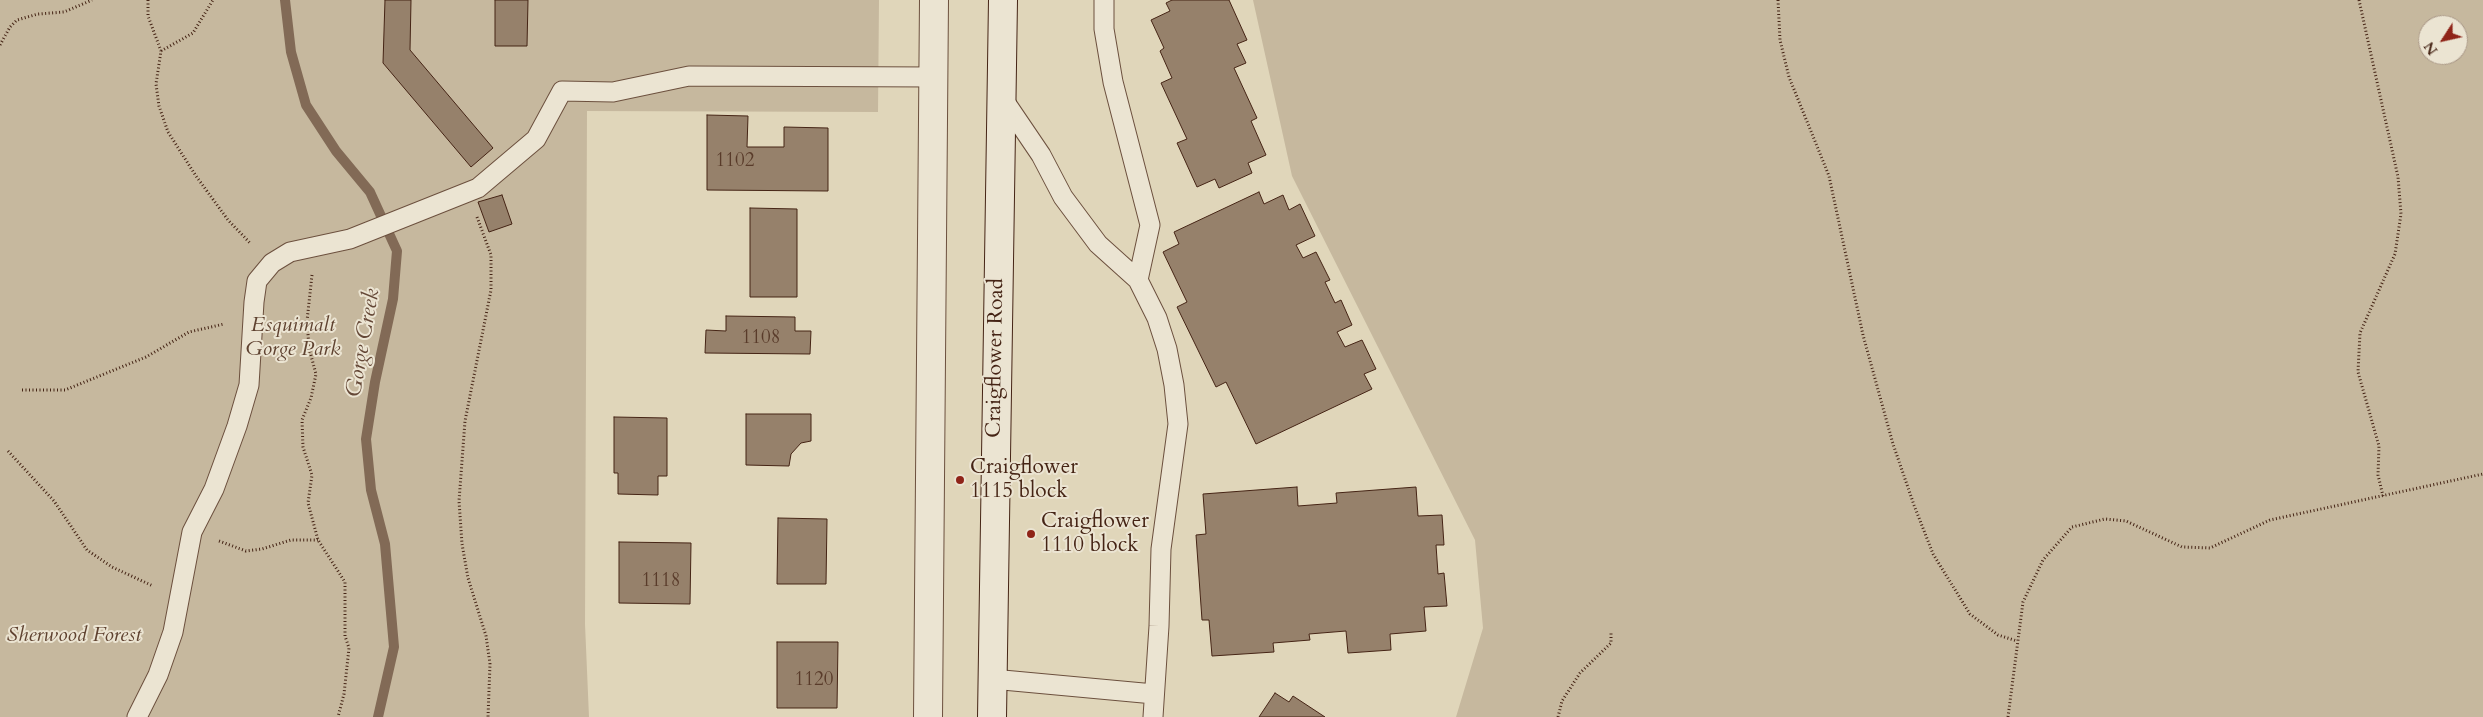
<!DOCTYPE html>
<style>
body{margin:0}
#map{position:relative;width:2483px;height:717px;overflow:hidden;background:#e0d6ba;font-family:Cardo,serif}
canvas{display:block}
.north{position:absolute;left:2418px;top:15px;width:50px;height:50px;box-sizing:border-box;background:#ebe4d2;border:1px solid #a99786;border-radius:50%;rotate:235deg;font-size:14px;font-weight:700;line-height:20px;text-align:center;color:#452415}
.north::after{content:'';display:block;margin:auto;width:18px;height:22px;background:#8f2418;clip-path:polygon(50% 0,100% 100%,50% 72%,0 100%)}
</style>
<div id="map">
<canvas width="2483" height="717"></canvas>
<div class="north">N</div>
</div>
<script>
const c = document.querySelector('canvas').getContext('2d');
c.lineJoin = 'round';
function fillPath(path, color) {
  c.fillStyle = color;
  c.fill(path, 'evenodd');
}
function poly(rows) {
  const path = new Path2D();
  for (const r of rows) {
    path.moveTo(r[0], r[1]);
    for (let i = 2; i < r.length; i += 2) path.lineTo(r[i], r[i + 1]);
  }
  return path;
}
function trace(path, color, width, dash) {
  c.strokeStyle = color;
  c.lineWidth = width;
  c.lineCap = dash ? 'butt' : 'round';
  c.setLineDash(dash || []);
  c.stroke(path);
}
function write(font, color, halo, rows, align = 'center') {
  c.font = font + ' Cardo,serif';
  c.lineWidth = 4;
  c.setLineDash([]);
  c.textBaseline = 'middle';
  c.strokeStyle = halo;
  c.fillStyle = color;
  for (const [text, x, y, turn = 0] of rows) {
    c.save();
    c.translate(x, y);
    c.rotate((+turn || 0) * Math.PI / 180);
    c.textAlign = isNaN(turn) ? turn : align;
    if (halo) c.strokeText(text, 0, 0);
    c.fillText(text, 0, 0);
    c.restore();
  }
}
const green = poly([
 [0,0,879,0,878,112,587,111,585,624,589,717,0,717],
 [1253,0,2483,0,2483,717,1456,717,1483,628,1475,540,1292,176],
 [2428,25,2458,25,2458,55,2428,55]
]);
const stream = poly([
 [285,0,291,52,306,105,336,151,370,192,397,251,393,299,375,382,366,439,371,490,385,544,394,647,378,717]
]);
const building = poly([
 [385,0,411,0,410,50,493,148,471,167,383,63,385,0],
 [495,0,528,0,527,46,495,46,495,0],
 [1172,0,1229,0,1247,40,1237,44,1246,63,1234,68,1257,118,1251,121,1266,155,1248,163,1252,173,1219,188,1215,179,1197,187,1177,143,1187,139,1161,83,1172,78,1160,51,1164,48,1151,20,1170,11,1166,3,1172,0],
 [707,115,748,116,747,147,784,147,784,127,828,128,828,191,707,190,707,115],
 [1259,192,1264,204,1283,195,1289,210,1300,204,1315,236,1296,245,1303,258,1316,252,1330,280,1325,282,1335,303,1341,300,1352,325,1337,332,1345,347,1362,340,1376,369,1364,374,1372,389,1256,444,1226,382,1216,387,1177,307,1187,302,1163,252,1179,244,1174,232,1259,192],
 [502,195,512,224,489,232,478,202,502,195],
 [750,208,797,209,797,297,750,297,750,208],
 [726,316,795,317,795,331,811,331,810,354,705,353,706,330,726,331,726,316],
 [746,414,811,414,811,441,801,443,791,454,789,466,746,465,746,414],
 [614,417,667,418,667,476,658,476,658,495,618,494,618,473,614,473,614,417],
 [1297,487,1298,506,1337,503,1336,493,1416,487,1418,516,1442,515,1444,545,1436,545,1438,574,1444,573,1447,606,1424,607,1426,631,1390,634,1391,650,1348,653,1346,631,1309,634,1310,640,1273,643,1274,652,1212,656,1209,620,1202,620,1196,535,1206,534,1203,494,1297,487],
 [778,518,827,519,826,584,777,584,778,518],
 [619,542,691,543,690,604,619,603,619,542],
 [777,642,838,642,837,708,777,708,777,642],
 [1275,693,1289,702,1293,696,1325,717,1259,717,1275,693]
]);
const path = poly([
 [148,0,148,16,161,51,156,84,159,106,168,132,196,176,228,220,251,244],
 [1778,0,1780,40,1789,77,1829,176,1863,335,1893,444,1914,505,1933,554,1970,614,1998,635,2017,641],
 [2359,0,2398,177,2401,214,2395,254,2360,333,2358,372,2379,446,2378,475,2383,496],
 [0,45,10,27,17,20,38,14,64,12,92,0],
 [161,51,193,33,213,0],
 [477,217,491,255,491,290,465,421,459,501,462,544,468,578,486,636,490,664,488,717],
 [312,275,307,321,309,348,316,374,311,398,302,420,303,447,312,475,308,503,318,540,345,582,345,636,349,648,344,694,338,717],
 [22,390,65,390,146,357,189,332,224,324],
 [8,451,54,501,87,550,112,567,153,586],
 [219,541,246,551,262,549,291,540,318,540],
 [1558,717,1562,701,1580,673,1611,643,1611,632],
 [2008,717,2023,602,2043,560,2072,527,2105,519,2126,521,2182,547,2210,548,2270,520,2483,474]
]);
const service = poly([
 [1104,0,1104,29,1113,82,1150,225,1138,280],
 [1001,96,1041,155,1063,197,1098,244,1138,280,1157,318,1167,349,1174,385,1178,424,1161,549,1159,626,1153,717],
 [992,679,1154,694],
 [137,717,158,675,173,632,192,532,214,489,237,426,249,385,254,302,257,281,272,263,290,252,350,239,478,188,536,139,562,91,613,92,689,76,934,77]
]);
const minor = poly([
 [928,717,934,0]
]);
const secondary = poly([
 [992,717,1003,0]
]);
const markers = [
 [960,480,5,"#8f2418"],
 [1031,534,5,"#8f2418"]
];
const numberNames = [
 ["1102",735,162],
 ["1108",761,339],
 ["1118",661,582],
 ["1120",814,681]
];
const parkNames = [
 ["Esquimalt",293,326],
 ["Gorge Park",293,350],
 ["Sherwood Forest",74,636]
];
const streetNames = [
 ["Craigflower Road",996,358,-89]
];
const poiNames = [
 ["Craigflower",970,468],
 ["1115 block",970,492],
 ["Craigflower",1041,522],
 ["1110 block",1041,546]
];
const waterNames = [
 ["Gorge Creek",364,343,-80]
];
fillPath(green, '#c6b89e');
trace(stream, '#826a56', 10);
fillPath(building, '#96816b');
trace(building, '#452415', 1);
trace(service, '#6c503e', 21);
trace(minor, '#6c503e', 30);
trace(secondary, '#452415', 30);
trace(path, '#452415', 3, [1, 2.5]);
trace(service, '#ebe4d2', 19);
trace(minor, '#ebe4d2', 28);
trace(secondary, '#ebe4d2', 28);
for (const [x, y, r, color] of markers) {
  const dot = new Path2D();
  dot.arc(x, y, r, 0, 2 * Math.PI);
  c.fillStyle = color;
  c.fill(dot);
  trace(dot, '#ebe4d2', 2);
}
write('19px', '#593b2a', null, numberNames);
write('italic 21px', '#5f4230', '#ebe4d2', parkNames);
write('21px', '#452415', '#ebe4d2', streetNames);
write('21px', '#452415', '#ebe4d2', poiNames, 'left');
write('italic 22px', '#644736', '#ebe4d2', waterNames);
</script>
